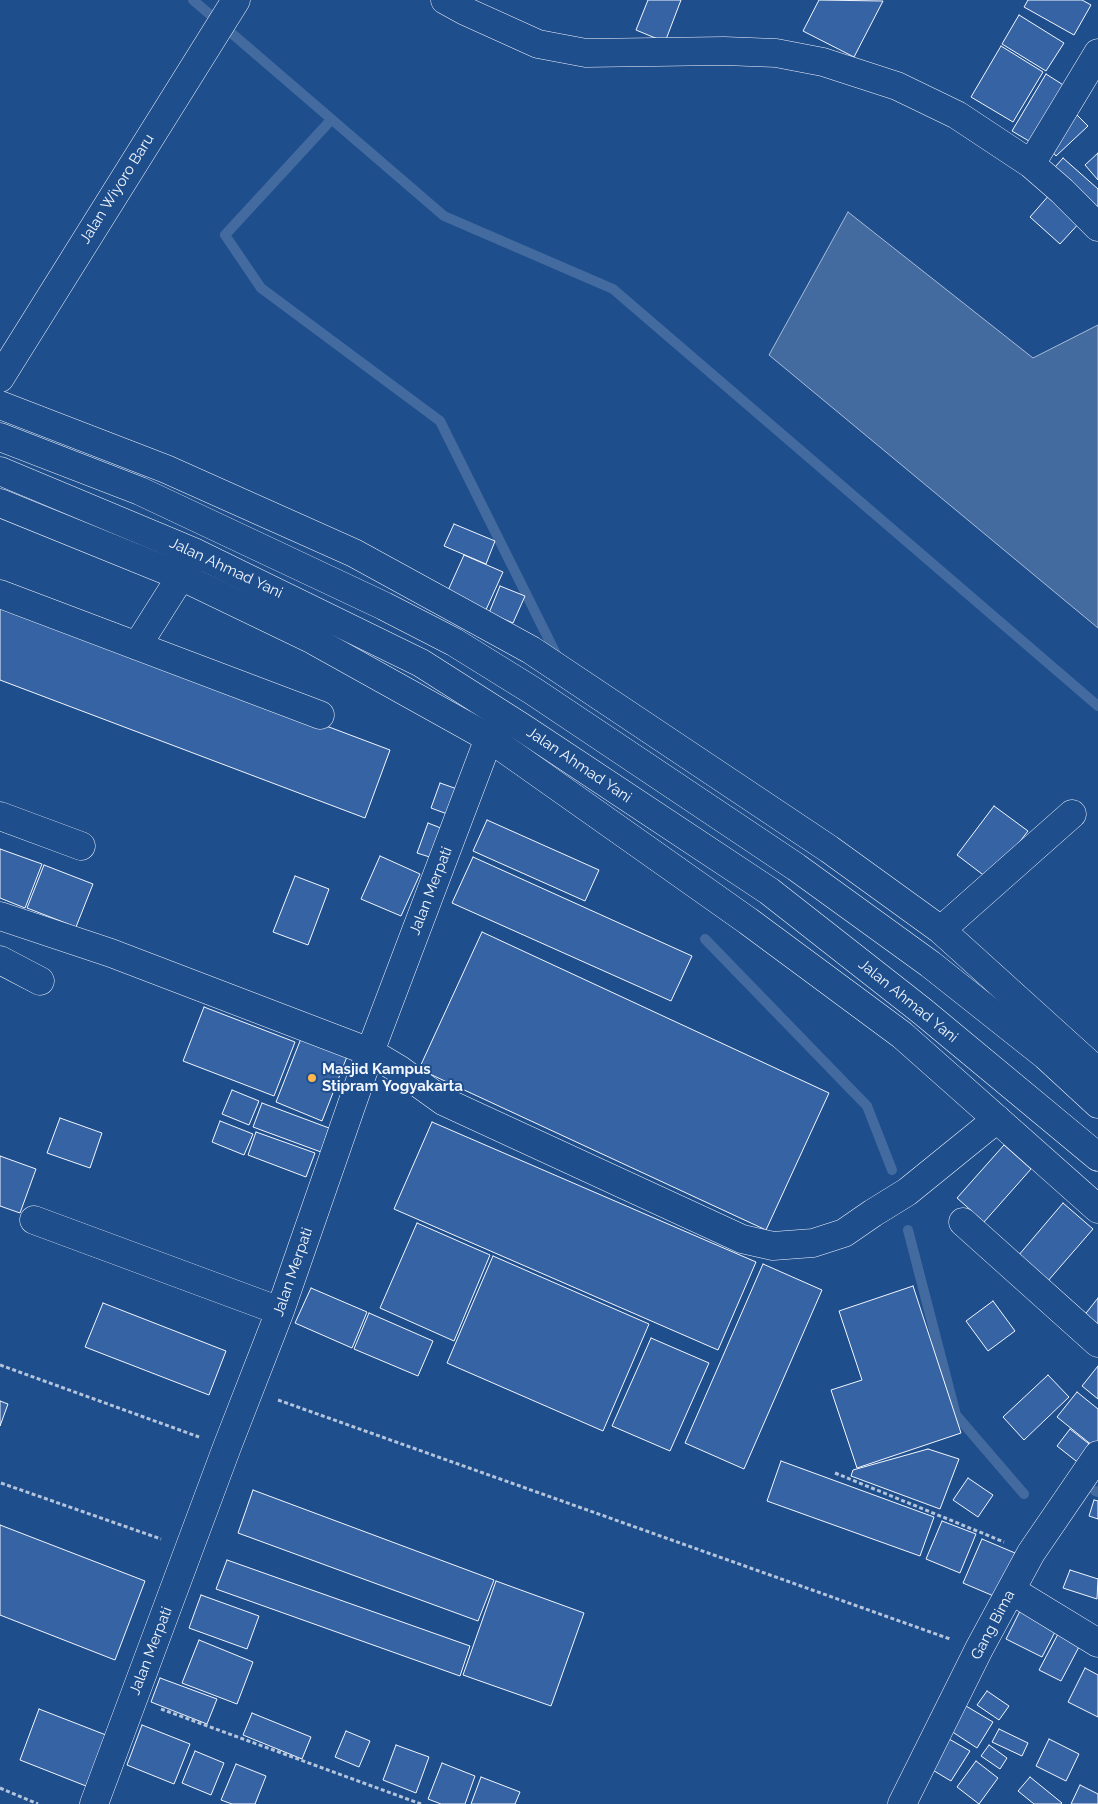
<!DOCTYPE html>
<style>
body{margin:0}
canvas{display:block;background:#1f4e8c}
</style>
<canvas width="1098" height="1804"></canvas>
<script>
const c = document.querySelector('canvas').getContext('2d');
c.lineJoin = 'round';
function fillPath(path, color) {
  c.fillStyle = color;
  c.fill(path, 'evenodd');
}
function poly(rows) {
  const path = new Path2D();
  for (const r of rows) {
    path.moveTo(r[0], r[1]);
    for (let i = 2; i < r.length; i += 2) path.lineTo(r[i], r[i + 1]);
  }
  return path;
}
function trace(path, color, width, dash) {
  c.strokeStyle = color;
  c.lineWidth = width;
  c.lineCap = dash ? 'butt' : 'round';
  c.setLineDash(dash || []);
  c.stroke(path);
}
function write(font, color, halo, rows, align = 'center') {
  c.font = font + ' Raleway,sans-serif';
  c.lineWidth = 4;
  c.setLineDash([]);
  c.textBaseline = 'middle';
  c.strokeStyle = halo;
  c.fillStyle = color;
  for (const [text, x, y, turn = 0] of rows) {
    c.save();
    c.translate(x, y);
    c.rotate((+turn || 0) * Math.PI / 180);
    c.textAlign = isNaN(turn) ? turn : align;
    if (halo) c.strokeText(text, 0, 0);
    c.fillText(text, 0, 0);
    c.restore();
  }
}
const water = poly([
 [848,212,1033,358,1098,325,1098,628,769,355,848,212]
]);
const stream = poly([
 [193,0,444,216,613,289,1098,706],
 [331,120,225,235,261,288,440,421,556,654],
 [705,939,867,1106,892,1170],
 [908,1230,956,1415,1024,1494],
 [1095,1491,1098,1492]
]);
const building = poly([
 [648,0,681,0,665,42,636,30,648,0],
 [819,0,883,1,854,57,803,31,819,0],
 [1028,0,1082,0,1091,5,1074,35,1024,7,1028,0],
 [1019,15,1064,43,1046,71,1002,44,1019,15],
 [1001,46,1043,72,1013,122,971,97,1001,46],
 [1046,74,1068,88,1034,144,1012,131,1046,74],
 [1076,114,1088,126,1056,156,1045,143,1076,114],
 [1098,153,1098,180,1085,165,1098,153],
 [1063,158,1098,189,1098,220,1048,175,1063,158],
 [1051,193,1082,220,1060,244,1030,217,1051,193],
 [454,524,495,541,486,564,444,546,454,524],
 [464,555,503,572,485,612,446,595,464,555],
 [500,586,525,596,513,623,489,613,500,586],
 [0,603,390,750,365,818,0,680,0,603],
 [440,783,460,790,450,815,431,808,440,783],
 [994,806,1028,831,990,880,957,855,994,806],
 [487,820,599,870,585,901,473,851,487,820],
 [428,823,446,830,436,859,417,853,428,823],
 [0,849,42,864,25,908,0,898,0,849],
 [380,856,420,874,401,916,361,899,380,856],
 [473,857,692,956,671,1001,452,903,473,857],
 [44,865,93,884,76,927,27,908,44,865],
 [295,876,329,889,308,945,273,932,295,876],
 [482,932,829,1093,766,1230,419,1069,482,932],
 [204,1007,295,1042,274,1096,183,1061,204,1007],
 [302,1036,348,1054,322,1121,276,1102,302,1036],
 [232,1090,259,1101,249,1125,222,1114,232,1090],
 [262,1103,329,1128,321,1152,253,1127,262,1103],
 [60,1118,102,1133,90,1168,47,1153,60,1118],
 [220,1121,253,1134,244,1155,212,1142,220,1121],
 [432,1122,756,1262,718,1350,394,1209,432,1122],
 [256,1132,315,1153,306,1177,248,1155,256,1132],
 [1004,1145,1031,1169,984,1222,957,1198,1004,1145],
 [0,1156,36,1169,20,1213,0,1206,0,1156],
 [1063,1203,1093,1229,1047,1282,1018,1256,1063,1203],
 [417,1223,490,1255,454,1341,380,1308,417,1223],
 [493,1256,649,1324,603,1431,447,1363,493,1256],
 [763,1264,822,1290,744,1469,685,1443,763,1264],
 [913,1286,961,1433,857,1468,831,1390,862,1380,839,1311,913,1286],
 [311,1288,367,1312,352,1348,295,1323,311,1288],
 [1098,1298,1098,1338,1079,1322,1098,1298],
 [993,1301,1015,1331,988,1351,966,1321,993,1301],
 [103,1303,226,1351,209,1395,85,1347,103,1303],
 [369,1313,433,1341,418,1376,354,1349,369,1313],
 [651,1338,709,1363,670,1451,612,1426,651,1338],
 [1098,1366,1098,1399,1082,1386,1098,1366],
 [1048,1375,1069,1397,1024,1440,1003,1417,1048,1375],
 [1077,1392,1098,1409,1098,1450,1057,1417,1077,1392],
 [0,1401,8,1404,0,1426,0,1401],
 [1070,1429,1098,1451,1085,1468,1057,1446,1070,1429],
 [928,1449,959,1459,940,1509,851,1476,853,1470,928,1449],
 [781,1461,934,1517,920,1556,767,1501,781,1461],
 [968,1478,993,1495,978,1517,953,1500,968,1478],
 [253,1490,494,1580,478,1621,238,1533,253,1490],
 [1094,1500,1098,1501,1098,1519,1089,1516,1094,1500],
 [942,1521,976,1534,960,1573,926,1559,942,1521],
 [0,1525,145,1581,115,1660,0,1615,0,1525],
 [982,1539,1015,1553,996,1597,963,1583,982,1539],
 [227,1560,470,1646,460,1676,216,1589,227,1560],
 [1070,1570,1098,1579,1097,1599,1063,1588,1070,1570],
 [496,1581,584,1613,551,1706,463,1675,496,1581],
 [201,1595,259,1616,247,1649,189,1628,201,1595],
 [1021,1609,1057,1628,1042,1657,1006,1639,1021,1609],
 [1058,1634,1080,1645,1061,1681,1039,1670,1058,1634],
 [199,1640,253,1662,237,1704,182,1683,199,1640],
 [1085,1668,1098,1675,1098,1717,1068,1702,1085,1668],
 [160,1678,217,1699,207,1724,151,1702,160,1678],
 [987,1691,1009,1706,999,1720,977,1705,987,1691],
 [966,1706,993,1722,977,1748,951,1731,966,1706],
 [39,1709,106,1735,86,1786,20,1760,39,1709],
 [252,1713,311,1737,302,1759,243,1735,252,1713],
 [142,1725,190,1744,174,1784,127,1765,142,1725],
 [999,1729,1028,1743,1022,1756,992,1742,999,1729],
 [346,1731,370,1741,359,1767,335,1757,346,1731],
 [949,1739,970,1751,951,1781,931,1769,949,1739],
 [1049,1739,1079,1754,1066,1781,1036,1766,1049,1739],
 [396,1745,429,1757,416,1793,383,1780,396,1745],
 [989,1745,1007,1758,1000,1769,981,1756,989,1745],
 [195,1751,224,1763,211,1795,182,1783,195,1751],
 [976,1761,998,1778,979,1804,957,1787,976,1761],
 [442,1763,475,1776,465,1804,441,1804,428,1799,442,1763],
 [236,1764,266,1776,255,1804,232,1804,221,1800,236,1764],
 [481,1777,520,1792,515,1804,471,1804,481,1777],
 [1030,1777,1062,1803,1061,1804,1034,1804,1018,1791,1030,1777],
 [1080,1785,1098,1794,1098,1804,1071,1804,1080,1785]
]);
const path = poly([
 [0,1365,199,1437],
 [278,1400,950,1639],
 [835,1473,1004,1542],
 [1,1483,161,1539],
 [161,1709,421,1804],
 [0,1788,38,1804]
]);
const minor = poly([
 [445,0,465,11,538,44,586,53,724,51,776,53,823,62,897,86,957,115,1031,164,1062,191,1098,227],
 [1031,164,1098,53],
 [0,378,236,0],
 [0,405,166,469,354,553,531,650,829,849,941,930,1098,1072],
 [0,503,180,576,313,640,489,738,748,921,902,1035,1098,1209],
 [0,594,320,715],
 [137,646,190,562],
 [0,816,81,846],
 [0,916,111,953,370,1052,400,1070,443,1101,742,1239,773,1246,813,1243,844,1233,873,1213,907,1192,997,1119],
 [941,930,1072,814],
 [0,960,40,981],
 [34,1220,280,1311],
 [963,1222,1098,1343],
 [1011,1590,1098,1643],
 [94,1804,227,1447,280,1311,370,1052,489,738],
 [902,1804,979,1649,1031,1553,1098,1455]
]);
const highway = poly([
 [0,437,140,491,384,606,454,642,533,691,796,867,930,964,1046,1056,1098,1104],
 [0,471,196,553,421,663,523,728,769,891,922,1011,1098,1157]
]);
const markers = [
 [312,1078,5,"#ffb74d"]
];
const streetNames = [
 ["Jalan Wiyoro Baru",117,189,-58],
 ["Jalan Ahmad Yani",226,568,25],
 ["Jalan Ahmad Yani",579,765,34],
 ["Jalan Merpati",431,891,-69],
 ["Jalan Ahmad Yani",908,1001,39],
 ["Jalan Merpati",293,1272,-71],
 ["Gang Bima",993,1625,-62],
 ["Jalan Merpati",151,1651,-69]
];
const poiNames = [
 ["Masjid Kampus",322,1069],
 ["Stipram Yogyakarta",322,1086]
];
fillPath(water, '#446ba0');
trace(water, '#a8bbd7', 1);
trace(stream, '#446ba0', 10);
fillPath(building, '#3563a3');
trace(building, '#f2f6ff', 1);
trace(minor, '#f2f6ff', 29);
trace(highway, '#f2f6ff', 29);
trace(path, '#b3c4dc', 3, [4, 2.5]);
trace(minor, '#1f4e8c', 28);
trace(highway, '#1f4e8c', 28);
for (const [x, y, r, color] of markers) {
  const dot = new Path2D();
  dot.arc(x, y, r, 0, 2 * Math.PI);
  c.fillStyle = color;
  c.fill(dot);
  trace(dot, '#1f4e8c', 2);
}
write('15px', '#f2f6ff', '#1f4e8c', streetNames);
write('bold 15px', '#f2f6ff', '#1f4e8c', poiNames, 'left');
</script>
